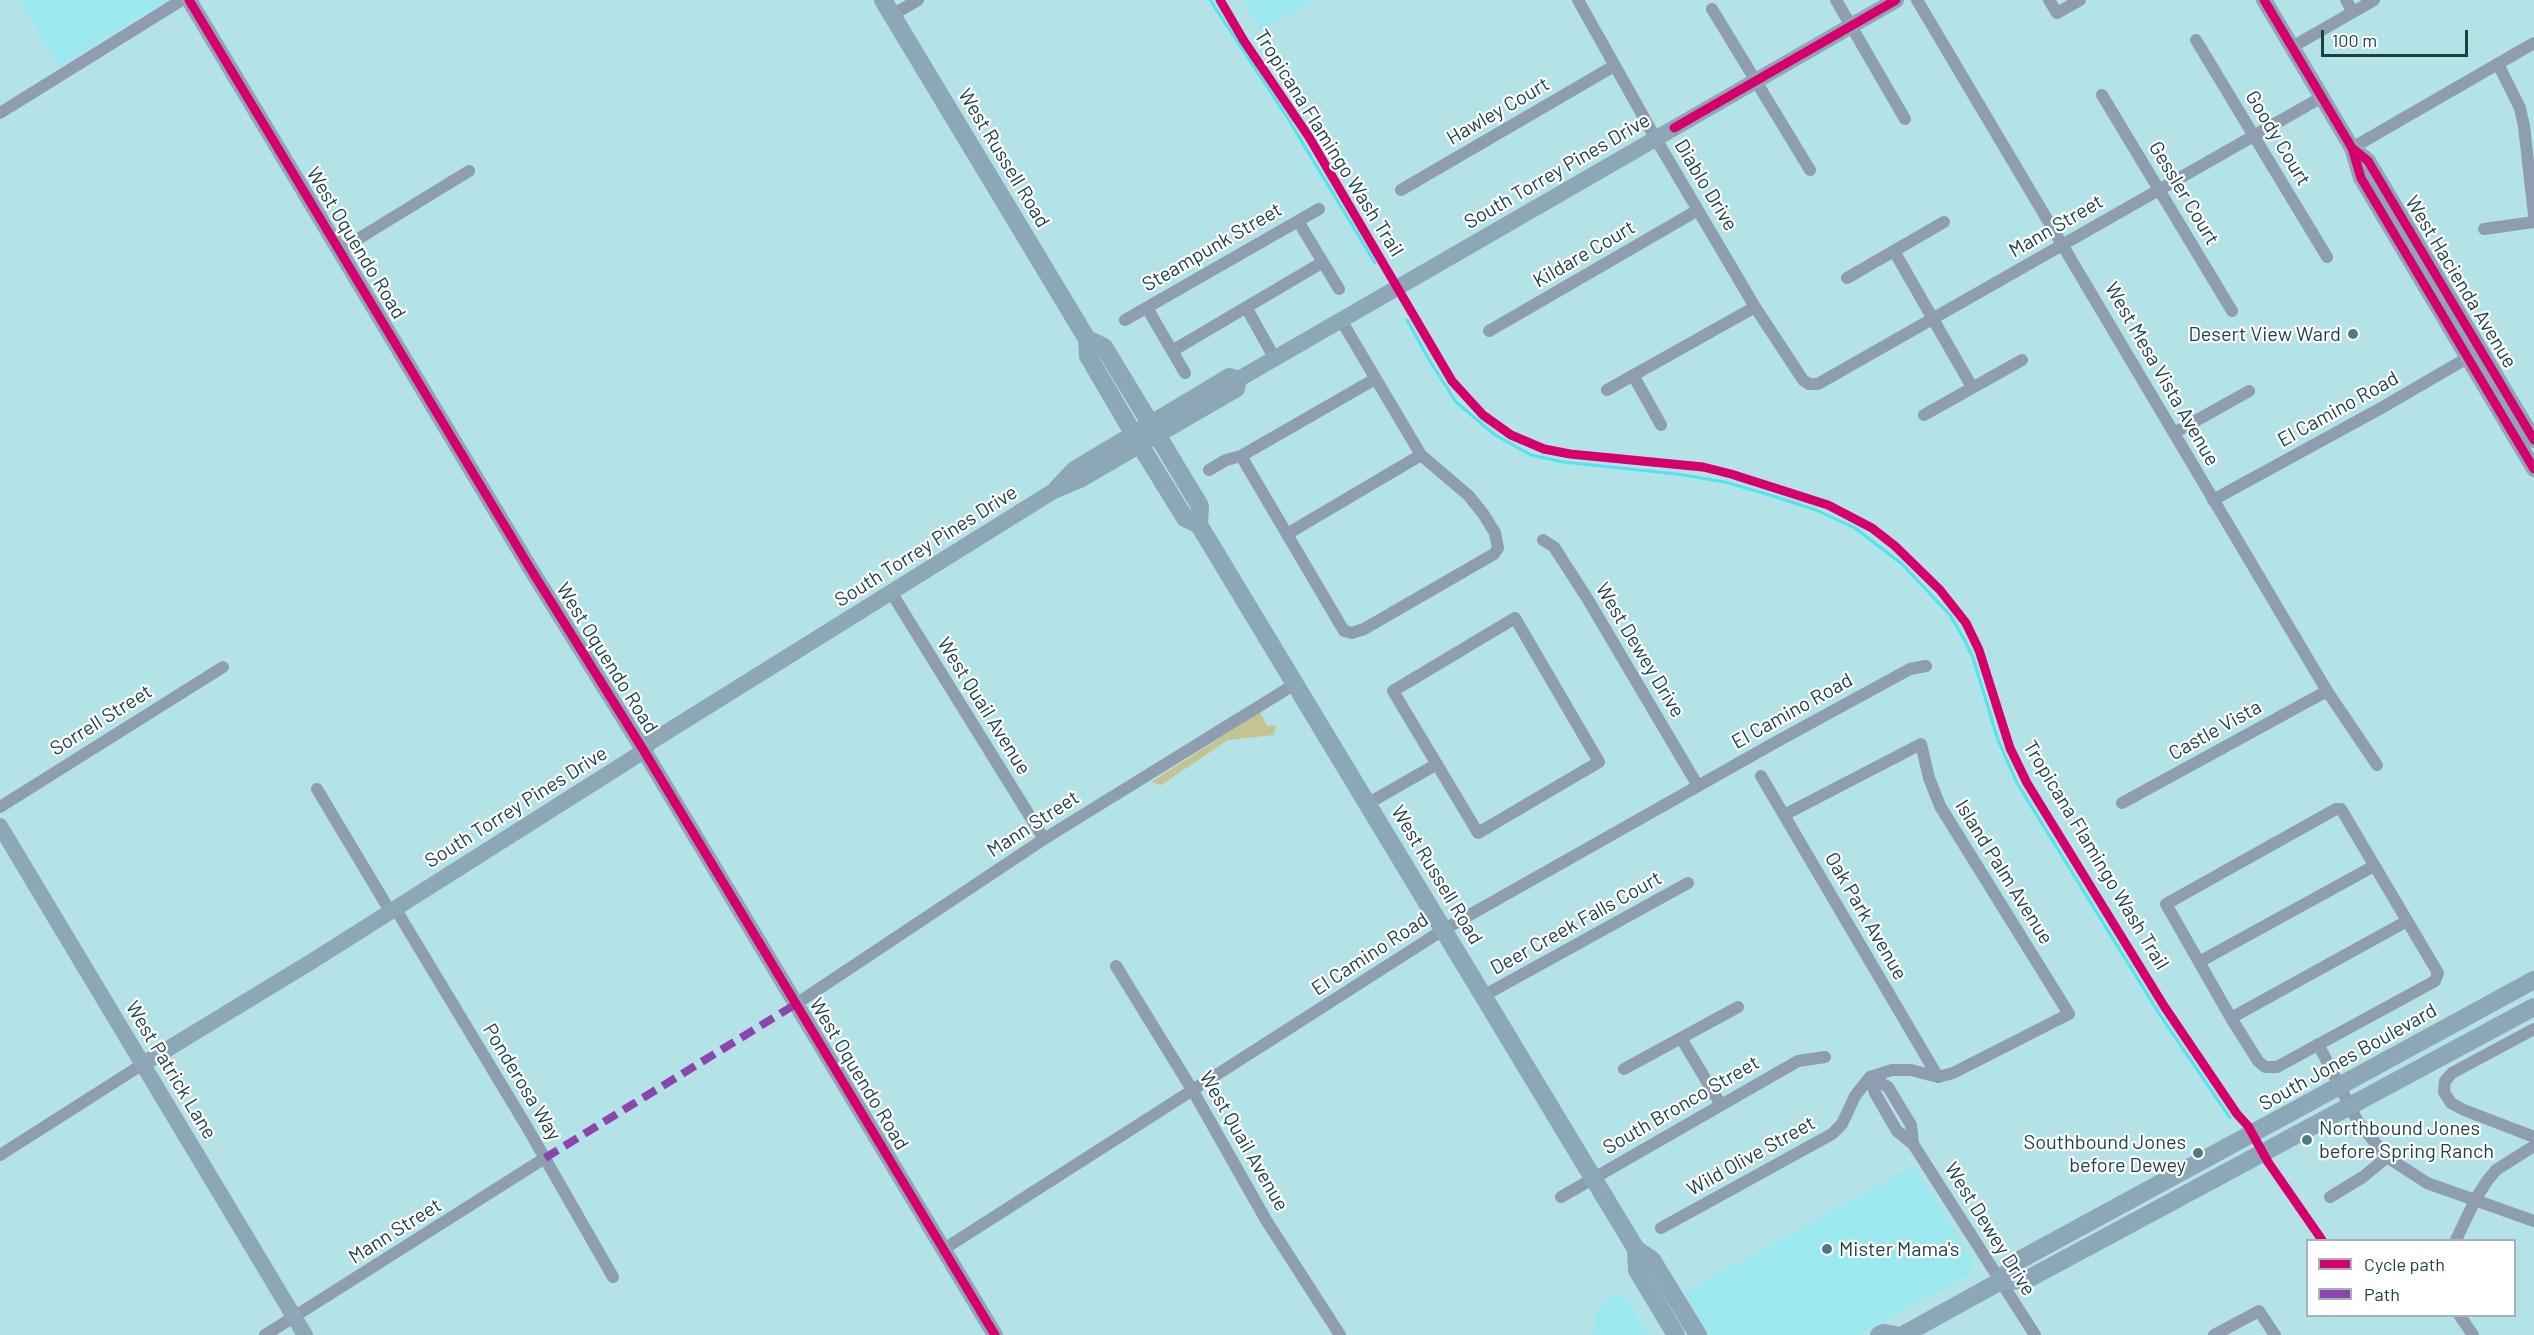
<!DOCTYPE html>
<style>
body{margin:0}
#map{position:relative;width:2534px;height:1335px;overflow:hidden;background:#b4e3e7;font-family:Barlow,sans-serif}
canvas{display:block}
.legend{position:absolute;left:2306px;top:1239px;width:210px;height:78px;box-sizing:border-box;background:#fff;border:2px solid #a5b3b5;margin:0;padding:8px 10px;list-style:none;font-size:18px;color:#1d4245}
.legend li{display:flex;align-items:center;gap:12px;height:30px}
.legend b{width:30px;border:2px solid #a5b3b5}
.scale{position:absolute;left:2321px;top:30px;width:147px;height:27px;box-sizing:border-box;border:3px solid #1d4245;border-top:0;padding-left:8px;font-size:18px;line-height:21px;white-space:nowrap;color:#1d4245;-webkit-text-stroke:4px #fff;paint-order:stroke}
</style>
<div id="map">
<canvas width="2534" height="1335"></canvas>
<ul class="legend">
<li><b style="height:8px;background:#d6006c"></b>Cycle path</li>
<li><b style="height:8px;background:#8e44ad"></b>Path</li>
</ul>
<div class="scale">100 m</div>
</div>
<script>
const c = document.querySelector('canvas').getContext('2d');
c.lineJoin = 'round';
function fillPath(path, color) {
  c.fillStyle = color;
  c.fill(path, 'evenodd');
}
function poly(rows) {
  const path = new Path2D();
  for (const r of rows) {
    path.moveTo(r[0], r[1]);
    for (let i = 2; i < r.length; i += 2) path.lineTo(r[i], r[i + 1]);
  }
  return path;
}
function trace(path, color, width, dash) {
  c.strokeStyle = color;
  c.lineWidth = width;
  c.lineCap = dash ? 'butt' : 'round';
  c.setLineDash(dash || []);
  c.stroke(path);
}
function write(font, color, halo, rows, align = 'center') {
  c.font = font + ' Barlow,sans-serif';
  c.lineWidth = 4.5;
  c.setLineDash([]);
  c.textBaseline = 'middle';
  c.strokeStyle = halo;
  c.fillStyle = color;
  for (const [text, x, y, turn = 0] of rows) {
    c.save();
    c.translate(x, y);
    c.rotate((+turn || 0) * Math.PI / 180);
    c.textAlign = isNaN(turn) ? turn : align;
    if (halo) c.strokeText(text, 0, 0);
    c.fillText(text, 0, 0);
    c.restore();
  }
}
const built = poly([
 [19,0,167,0,59,66],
 [1243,0,1314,0,1262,31],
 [1914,1166,1974,1263,1969,1275,1857,1335,1710,1335,1685,1292],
 [1622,1292,1648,1335,1592,1335,1599,1305]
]);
const green = poly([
 [1260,712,1267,726,1276,725,1274,735,1228,740,1161,785,1151,782]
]);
const stream = poly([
 [1210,0,1287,117,1375,263],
 [1407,320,1428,358,1456,402,1495,435,1531,455,1563,462,1677,474,1725,482,1773,496,1816,510,1855,528,1902,564,1950,615,1964,639,1973,658,1998,740,2017,783,2160,1015,2230,1118]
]);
const street = poly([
 [1578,0,1656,139,1755,307,1803,380,1809,384,1818,384,1825,380,2322,97],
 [1836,0,1905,119],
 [1917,0,2327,691,2377,765],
 [2049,0,2057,13,2080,0],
 [2346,0,2353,12],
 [1712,9,1810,170],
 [892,15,918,0],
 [2196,40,2327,257],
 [2292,47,2374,0],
 [2498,64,2520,108,2524,126,2534,215],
 [2102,95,2232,311],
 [0,113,182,0],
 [2352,148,2534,43],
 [1401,190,1614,66],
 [1298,221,1339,289],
 [2484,229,2534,222],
 [340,250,469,171],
 [1894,251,1972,387],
 [1847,278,1944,222],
 [1246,307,1275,359],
 [1147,308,1185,373],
 [1125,320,1319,209],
 [1489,331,1698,210],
 [1172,351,1323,262],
 [1633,375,1661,425],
 [1607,390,1755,307],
 [1924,415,2022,360],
 [2174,433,2249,391],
 [1241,456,1344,631,1352,633,1364,629,1494,554,1498,548,1495,533,1484,515,1469,496,1421,455,1341,320],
 [1209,470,1226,460,1241,456,1375,379],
 [2213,500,2383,407,2474,354],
 [1287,534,1421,455],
 [1543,540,1554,547,1587,598,1698,786],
 [891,592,1044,839],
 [1515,618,1599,762,1478,833,1393,691,1515,618],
 [1761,776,1938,1077],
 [317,789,390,911],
 [2122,803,2327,691],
 [1367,804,1437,764],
 [0,807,223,667],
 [2336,809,2341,809,2438,973,2435,981,2277,1067,2265,1067,2258,1061,2231,1018,2166,904,2336,809],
 [395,908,527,1127,613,1277],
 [2199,962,2374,866],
 [1116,966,1193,1091,1266,1220,1340,1335],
 [1483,996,1688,883],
 [796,1004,1044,839,1295,684],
 [2231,1018,2407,921],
 [2534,1029,2452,1073,2445,1081,2444,1092,2451,1103,2464,1110,2534,1137],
 [1681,1038,1721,1105],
 [2318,1044,2358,1122,2387,1157,2427,1183,2534,1221],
 [1624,1069,1738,1007],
 [1870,1077,1875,1093,1897,1131,1913,1144,2035,1335],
 [1870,1077,1888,1087,1911,1125,1913,1144],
 [0,1155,143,1064],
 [1561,1197,1798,1061,1825,1057],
 [2330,1197,2363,1177,2387,1157],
 [1661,1228,1832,1134,1842,1124,1855,1096,1870,1077,1892,1070,1911,1070,1938,1077,1953,1073,2069,1014,1940,806,1929,778,1921,744,1784,815],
 [2456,1240,2475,1200,2487,1181,2496,1170,2534,1146],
 [944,1249,1443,930,1776,742,1910,669,1926,666],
 [2460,1316,2473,1335],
 [265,1335,545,1158],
 [2214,1335,2259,1311,2275,1335]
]);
const secondary = poly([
 [189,0,530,568,644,751,995,1335],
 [2264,0,2352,148,2361,178,2534,469],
 [2352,148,2368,161,2534,440],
 [1057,487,1074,469,1229,376,1239,379],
 [0,826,305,1335],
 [143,1064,314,960,644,751,649,743,1052,492,1080,480,1237,389,1239,379,1896,0]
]);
const primary = poly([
 [883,0,1087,339,1088,356,1140,445,1185,518,1199,525,1636,1249,1652,1260,1698,1335],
 [1087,339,1104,347,1150,423,1200,506,1199,525],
 [1636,1249,1637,1270,1676,1335],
 [1999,1282,2028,1279,2534,1007],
 [1879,1335,1883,1333,1895,1335],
 [1903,1335,1999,1282,2016,1262,2534,980]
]);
const quiet = poly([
 [545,1158,796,1004]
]);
const cycleway = poly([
 [189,0,530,568,644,751,995,1335],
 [1220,0,1244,41,1309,137,1452,381,1483,415,1511,435,1544,449,1570,454,1703,467,1731,474,1828,505,1872,528,1895,546,1940,590,1966,623,1979,650,2010,748,2027,783,2164,1006,2237,1114,2248,1126,2268,1162,2322,1240],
 [2264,0,2352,148,2361,178,2534,469],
 [1674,128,1896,0],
 [2352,148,2368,161,2534,440]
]);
const markers = [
 [2353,334,6,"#527a7e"],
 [2307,1140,6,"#527a7e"],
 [2198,1153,6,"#527a7e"],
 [1827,1249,6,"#527a7e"]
];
const streetNames = [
 ["Hawley Court",1498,111,-30],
 ["Goody Court",2278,138,59],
 ["Tropicana Flamingo Wash Trail",1329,143,58],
 ["West Russell Road",1004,158,59],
 ["South Torrey Pines Drive",1557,171,-30],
 ["Diablo Drive",1706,185,59],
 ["Gessler Court",2184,193,59],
 ["Mann Street",2056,226,-30],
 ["West Oquendo Road",356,243,59],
 ["Steampunk Street",1212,247,-30],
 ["Kildare Court",1584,254,-30],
 ["West Hacienda Avenue",2461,282,59],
 ["West Mesa Vista Avenue",2162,374,60],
 ["El Camino Road",2338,409,-29],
 ["South Torrey Pines Drive",926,546,-32],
 ["West Dewey Drive",1640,650,59],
 ["West Oquendo Road",607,658,58],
 ["West Quail Avenue",984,706,58],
 ["El Camino Road",1792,711,-29],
 ["Sorrell Street",101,720,-32],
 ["Castle Vista",2215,730,-29],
 ["South Torrey Pines Drive",516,807,-32],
 ["Mann Street",1033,824,-33],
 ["Tropicana Flamingo Wash Trail",2096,855,59],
 ["Island Palm Avenue",2004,872,58],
 ["West Russell Road",1437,875,59],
 ["Oak Park Avenue",1866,916,60],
 ["Deer Creek Falls Court",1576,923,-29],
 ["El Camino Road",1370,954,-33],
 ["South Jones Boulevard",2348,1057,-29],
 ["West Patrick Lane",171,1070,59],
 ["West Oquendo Road",859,1074,59],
 ["Ponderosa Way",522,1082,59],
 ["South Bronco Street",1681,1105,-30],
 ["West Quail Avenue",1244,1141,60],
 ["Wild Olive Street",1751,1156,-29],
 ["West Dewey Drive",1990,1229,58],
 ["Mann Street",395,1231,-32]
];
const poiNames = [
 ["Desert View Ward",2341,334],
 ["Northbound Jones",2319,1128,"left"],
 ["before Spring Ranch",2319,1151,"left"],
 ["Southbound Jones",2186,1142],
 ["before Dewey",2186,1165],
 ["Mister Mama's",1839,1249,"left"]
];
fillPath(built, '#9ce8ef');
fillPath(green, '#c6c393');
trace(stream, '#4ee5f0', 3);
trace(street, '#8e9daf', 12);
trace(secondary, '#8ea7b6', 16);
trace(primary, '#8ca8b8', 18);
trace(quiet, '#8e44ad', 8, [15, 8]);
trace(cycleway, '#d6006c', 9);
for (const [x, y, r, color] of markers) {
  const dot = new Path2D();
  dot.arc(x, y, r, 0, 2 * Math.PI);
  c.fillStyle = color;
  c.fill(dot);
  trace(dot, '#fff', 2);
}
write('20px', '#1d4245', '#fff', streetNames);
write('20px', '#1d4245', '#fff', poiNames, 'right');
</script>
